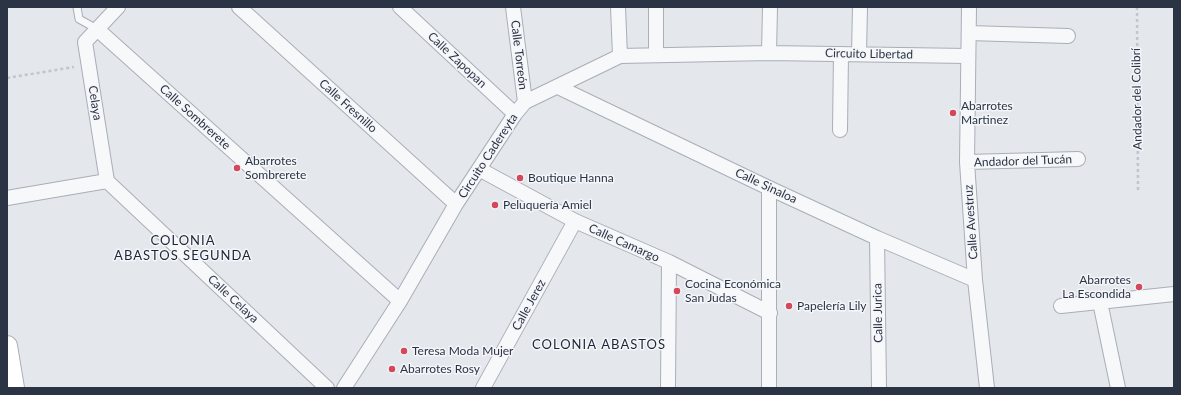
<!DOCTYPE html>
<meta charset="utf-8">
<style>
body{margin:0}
#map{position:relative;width:1181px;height:395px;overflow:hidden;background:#e4e7ec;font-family:Lato,sans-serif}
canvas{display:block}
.frame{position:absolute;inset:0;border:8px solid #2b3445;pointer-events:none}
</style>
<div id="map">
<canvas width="1181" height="395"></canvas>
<div class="frame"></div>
</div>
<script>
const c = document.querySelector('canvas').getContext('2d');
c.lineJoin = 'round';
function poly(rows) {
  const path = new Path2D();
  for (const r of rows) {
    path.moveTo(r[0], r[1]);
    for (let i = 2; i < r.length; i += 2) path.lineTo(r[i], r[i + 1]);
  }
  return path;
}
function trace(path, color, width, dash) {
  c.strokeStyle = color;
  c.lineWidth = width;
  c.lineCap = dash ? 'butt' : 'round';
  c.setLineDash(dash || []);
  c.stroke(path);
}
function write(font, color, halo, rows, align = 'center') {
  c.font = font + ' Lato,sans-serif';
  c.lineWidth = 3;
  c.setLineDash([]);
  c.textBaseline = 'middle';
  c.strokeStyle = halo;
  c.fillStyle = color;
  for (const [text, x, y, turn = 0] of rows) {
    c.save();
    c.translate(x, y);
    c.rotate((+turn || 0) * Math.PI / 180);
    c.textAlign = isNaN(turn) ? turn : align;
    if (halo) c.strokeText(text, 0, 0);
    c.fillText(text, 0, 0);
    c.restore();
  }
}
const path = poly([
 [1137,7,1138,190],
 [7,78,74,67]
]);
const lane = poly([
 [77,7,79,19,97,29]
]);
const street = poly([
 [239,7,456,204],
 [400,7,515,114],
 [513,7,525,102],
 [618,7,620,56],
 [656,7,656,55],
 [969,7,967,162,975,280,987,388],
 [97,29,400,301],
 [969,33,1068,36],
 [769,53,770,7],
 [859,54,860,7],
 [558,87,769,188,877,238,975,280],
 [840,130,841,54],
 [967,162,1078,159],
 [479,169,575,221,669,262,770,313],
 [107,181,327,388],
 [107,181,85,42,118,7],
 [769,188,769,388],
 [7,198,107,181],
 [877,238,879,388],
 [1100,302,1118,388],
 [1061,306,1174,294],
 [344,388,400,301,456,204,515,114,525,102,620,56,769,53,967,56],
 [483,388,575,221],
 [668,388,669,262]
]);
const secondary = poly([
 [7,346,14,388]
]);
const markers = [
 [953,113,4,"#d1495b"],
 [237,168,4,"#d1495b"],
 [520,178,4,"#d1495b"],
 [495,205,4,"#d1495b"],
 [1139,287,4,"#d1495b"],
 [677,291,4,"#d1495b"],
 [789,306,4,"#d1495b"],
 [404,351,4,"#d1495b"],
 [392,369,4,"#d1495b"]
];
const streetNames = [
 ["Circuito Libertad",869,54,1],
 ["Calle Torreón",519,55,83],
 ["Calle Zapopan",457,60,43],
 ["Andador del Colibrí",1137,99,-91],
 ["Celaya",95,103,81],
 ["Calle Fresnillo",348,106,42],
 ["Calle Sombrerete",195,117,42],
 ["Circuito Cadereyta",488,156,-57],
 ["Andador del Tucán",1023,161,-2],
 ["Calle Sinaloa",766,186,25],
 ["Calle Avestruz",971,222,-94],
 ["Calle Camargo",624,243,24],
 ["Calle Celaya",233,299,43],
 ["Calle Jerez",529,305,-61],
 ["Calle Jurica",878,313,-91]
];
const poiNames = [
 ["Abarrotes",961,106],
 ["Martinez",961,120],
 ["Abarrotes",245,161],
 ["Sombrerete",245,175],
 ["Boutique Hanna",528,178],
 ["Peluquería Amiel",503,205],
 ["Abarrotes",1131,280,"right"],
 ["La Escondida",1131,294,"right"],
 ["Cocina Económica",685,284],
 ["San Judas",685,298],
 ["Papelería Lily",797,306],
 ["Teresa Moda Mujer",412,351],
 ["Abarrotes Rosy",400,369]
];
const neighbourhoodNames = [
 ["COLONIA",183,241],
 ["ABASTOS SEGUNDA",183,256],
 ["COLONIA ABASTOS",599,345]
];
trace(lane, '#a9aeb7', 9);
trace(street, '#a9aeb7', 16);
trace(secondary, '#a9aeb7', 22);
trace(path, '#c2c5cb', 2.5, [3, 3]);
trace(lane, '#f7f8fa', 7);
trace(street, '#f7f8fa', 14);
trace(secondary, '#fff', 20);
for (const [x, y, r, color] of markers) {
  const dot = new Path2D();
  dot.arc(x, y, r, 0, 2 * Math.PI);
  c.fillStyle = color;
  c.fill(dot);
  trace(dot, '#f4f6f9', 1.5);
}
write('12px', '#2b3445', '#f4f6f9', streetNames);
write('12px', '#2b3445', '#f4f6f9', poiNames, 'left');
c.letterSpacing = '1px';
write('13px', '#1d2536', '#f4f6f9', neighbourhoodNames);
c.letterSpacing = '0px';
</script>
